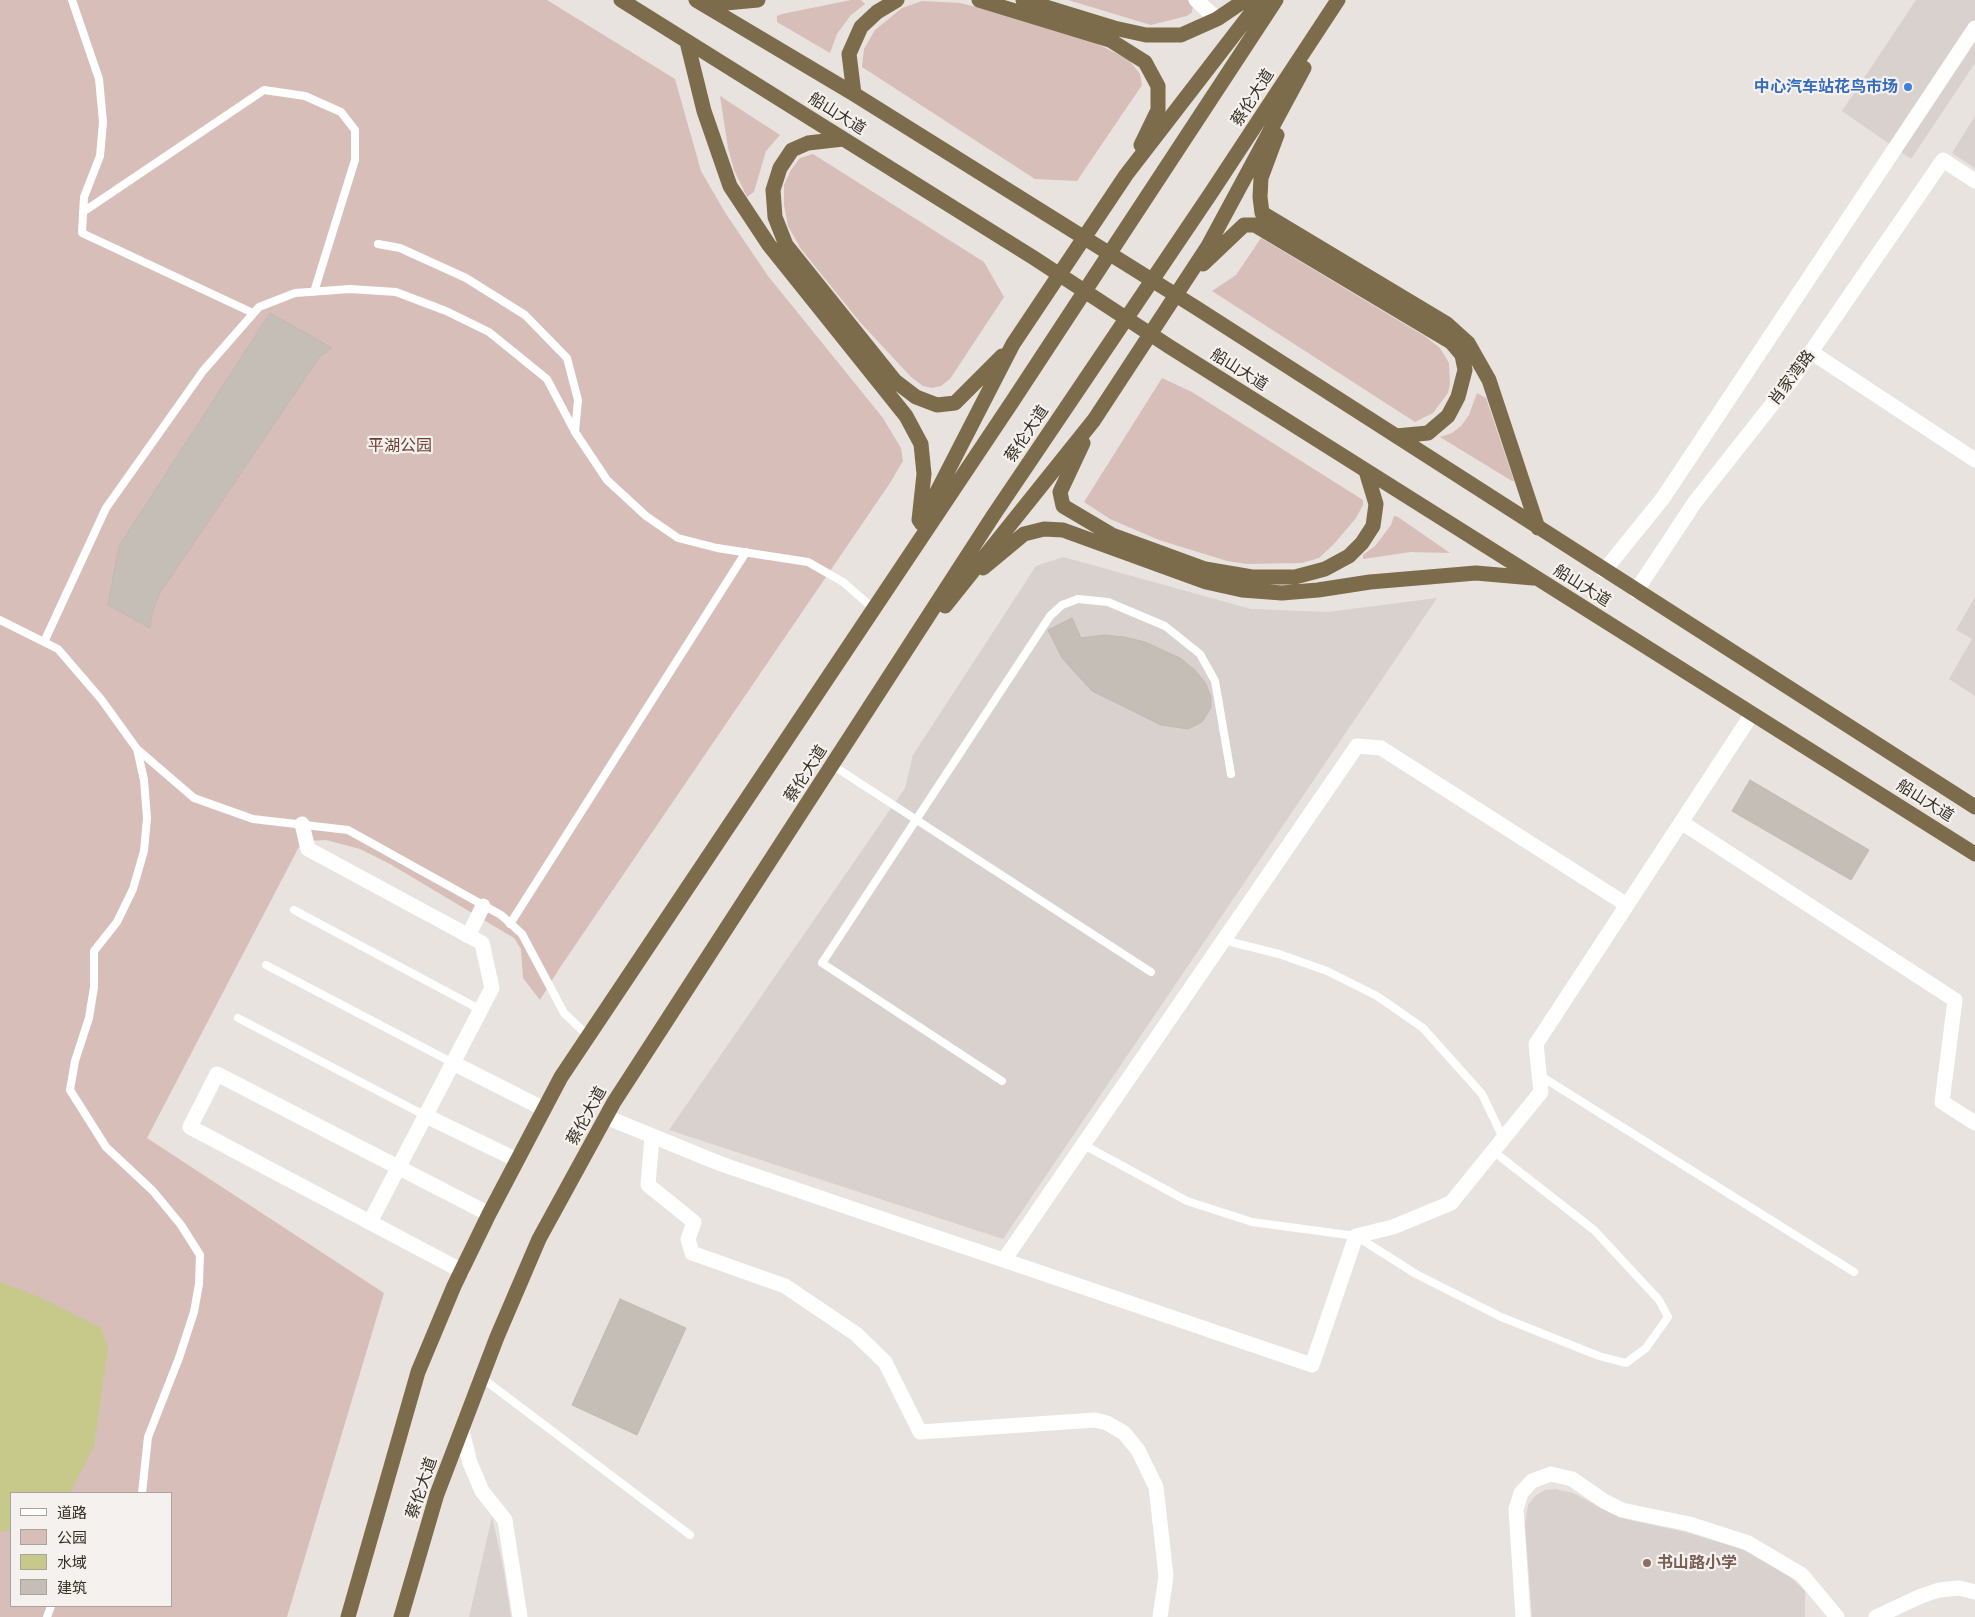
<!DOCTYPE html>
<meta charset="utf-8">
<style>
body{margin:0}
#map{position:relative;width:1975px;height:1617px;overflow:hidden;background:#e8e3de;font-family:Rubik,"Noto Sans SC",sans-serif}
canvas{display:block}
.legend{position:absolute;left:10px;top:1492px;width:162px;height:115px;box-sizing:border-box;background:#f5f1ee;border:1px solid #a9a39c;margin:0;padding:6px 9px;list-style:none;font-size:15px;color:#362e21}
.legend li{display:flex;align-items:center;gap:10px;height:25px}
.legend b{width:25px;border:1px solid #a9a39c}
</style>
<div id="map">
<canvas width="1975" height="1617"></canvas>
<ul class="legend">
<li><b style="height:6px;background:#fff"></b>道路</li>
<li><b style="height:14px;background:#d8beb9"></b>公园</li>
<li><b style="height:14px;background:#c6c98a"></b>水域</li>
<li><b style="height:14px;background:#c5beb7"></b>建筑</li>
</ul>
</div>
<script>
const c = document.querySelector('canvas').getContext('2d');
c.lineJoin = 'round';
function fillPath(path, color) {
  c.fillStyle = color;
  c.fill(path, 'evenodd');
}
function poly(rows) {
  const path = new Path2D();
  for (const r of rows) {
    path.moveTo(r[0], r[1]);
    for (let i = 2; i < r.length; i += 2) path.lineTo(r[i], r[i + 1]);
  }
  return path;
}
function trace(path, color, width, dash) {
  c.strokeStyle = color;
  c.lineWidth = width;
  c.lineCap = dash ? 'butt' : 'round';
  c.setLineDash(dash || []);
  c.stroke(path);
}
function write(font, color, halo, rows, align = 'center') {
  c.font = font + ' Rubik,"Noto Sans SC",sans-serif';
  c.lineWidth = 4.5;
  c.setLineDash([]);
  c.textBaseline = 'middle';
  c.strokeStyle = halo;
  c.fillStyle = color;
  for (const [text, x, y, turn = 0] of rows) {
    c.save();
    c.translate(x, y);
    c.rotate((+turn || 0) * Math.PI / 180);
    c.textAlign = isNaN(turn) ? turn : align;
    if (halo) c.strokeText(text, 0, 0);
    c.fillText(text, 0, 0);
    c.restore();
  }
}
const built = poly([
 [1916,0,1975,0,1975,63,1911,159,1842,111],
 [1975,116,1975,168,1952,153],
 [1063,557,1251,609,1328,612,1437,598,1003,1239,669,1130,905,788,913,755,1036,566],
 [1975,597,1975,696,1949,679,1972,639,1956,630],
 [1555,1489,1573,1493,1612,1514,1629,1520,1685,1532,1742,1549,1790,1577,1805,1591,1805,1617,1532,1617,1525,1524,1528,1505,1535,1496,1545,1490],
 [492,1517,503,1566,511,1617,469,1617]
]);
const green = poly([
 [0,0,547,0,675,79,701,171,726,214,768,276,883,418,901,448,903,461,890,483,559,969,540,1000,523,978,521,949,514,938,390,864,360,849,326,840,302,841,147,1138,384,1293,287,1617,0,1617],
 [11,1493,171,1493,171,1606,11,1606],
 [851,0,861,0,865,4,851,15,837,34,830,53,777,22,777,16,782,14],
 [1068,0,1188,0,1193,6,1192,12,1187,16,1151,25],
 [922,1,960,3,1010,15,1094,42,1129,60,1140,74,1142,85,1077,181,1035,179,862,67,864,49,875,30,902,8],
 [720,96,780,135,766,151,754,192,747,197,734,170,728,148],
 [813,154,984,262,1004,297,950,379,941,386,932,388,923,386,911,377,859,321,801,249,788,226,784,205,784,185,791,170,800,158],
 [1261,238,1426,337,1440,348,1449,363,1450,384,1448,393,1433,413,1415,422,1212,291,1236,275],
 [1162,378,1192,392,1363,500,1363,505,1356,518,1333,545,1319,558,1302,563,1247,564,1227,561,1159,540,1110,519,1084,502],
 [1477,393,1486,398,1514,481,1512,481,1440,437,1452,433,1461,426,1469,415],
 [1394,516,1398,517,1450,553,1411,552,1363,559,1363,555,1375,546,1391,525]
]);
const water = poly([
 [0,1282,37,1296,101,1328,108,1348,94,1446,70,1493,11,1493,11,1530,0,1532]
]);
const building = poly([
 [270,313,332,348,320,356,160,593,152,613,150,628,108,605,119,546,270,313],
 [1072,618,1081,638,1104,635,1124,637,1145,642,1180,658,1195,670,1206,684,1211,697,1211,708,1202,722,1188,729,1161,725,1092,691,1062,658,1048,630,1072,618],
 [1750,780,1869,850,1851,880,1732,811,1750,780],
 [620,1299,686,1328,637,1435,572,1405,620,1299]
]);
const service = poly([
 [72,0,99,79,103,122,100,156,84,197,82,233,253,313],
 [83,212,264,90,305,96,341,112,355,130,355,160,314,292],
 [378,244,400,248,466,278,525,315,567,358,578,400,575,432],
 [0,620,58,649,101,699,137,749,194,798,253,819,348,830,501,915,522,934,564,1013,587,1035],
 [44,642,106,508,203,371,259,307,295,293,350,289,396,292,446,311,489,332,547,379,575,432,607,480,646,516,678,538,717,548,808,562,843,582,874,609],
 [137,749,144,780,147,818,144,851,133,889,117,922,94,951,94,987,89,1018,75,1061,70,1090,106,1147,153,1191,181,1225,200,1255,199,1284,194,1312,179,1358,148,1437,142,1493],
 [832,765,1151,972],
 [294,910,481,1010],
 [510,924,746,552],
 [1223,940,1279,954,1327,971,1377,996,1423,1028,1482,1094,1503,1138],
 [266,965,453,1063],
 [238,1018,426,1116],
 [1539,1075,1854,1272],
 [1002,1081,822,963,1050,616,1062,605,1078,599,1108,602,1165,626,1200,654,1215,681,1231,774],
 [1084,1145,1187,1201,1252,1222,1356,1236,1416,1274,1501,1317,1599,1356,1626,1363,1646,1348,1668,1317,1659,1300,1594,1230,1493,1151],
 [482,1378,690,1535],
 [47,1617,51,1606]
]);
const minor = poly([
 [1196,0,1217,19],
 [1811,352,1975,460],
 [1604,571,1663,498,1975,28],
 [1636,591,1695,502,1793,378,1943,160,1975,181],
 [1681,822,1955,1000,1942,1102,1975,1123],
 [302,824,308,849,482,943,492,988,370,1222],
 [468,936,483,906],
 [453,1063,544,1109],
 [426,1116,517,1160],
 [606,1117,721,1164,1312,1365,1356,1236,1393,1227,1451,1203,1541,1092,1536,1044,1752,714],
 [652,1136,648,1185,694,1222,688,1239,692,1253,785,1286,856,1334,885,1362,920,1432,1095,1420,1107,1423,1124,1433,1138,1450,1156,1487,1166,1576,1160,1617],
 [1004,1260,1357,746,1381,748,1627,905],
 [462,1271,190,1127,217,1074,489,1214],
 [462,1431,470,1463,482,1491,505,1520,520,1617],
 [1523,1617,1516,1509,1521,1493,1532,1481,1551,1474,1572,1479,1604,1501,1622,1510,1689,1524,1748,1543,1802,1575,1837,1617]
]);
const tertiary = poly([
 [1876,1617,1921,1596,1939,1590,1959,1588,1975,1592]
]);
const trunk = poly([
 [621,0,1034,258,1170,347,1975,854],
 [696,0,854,94,1195,307,1975,807],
 [979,0,1110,40,1145,62,1158,86,1158,110,1141,145],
 [1023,0,1114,28,1146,35,1181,35,1217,19,1245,0],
 [704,5,758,0],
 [687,42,704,111,730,186,769,245,906,416,921,444,924,474,919,520],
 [854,94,849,54,861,27,877,12,897,0],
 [1277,135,1261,178,1260,197,1262,213,1447,324,1468,343,1489,380,1538,528],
 [843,139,808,143,792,150,780,168,773,190,775,217,786,245,895,381,916,397,937,405,955,403,1002,356],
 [1203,264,1244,225,1255,225,1451,342,1462,355,1465,370,1458,397,1448,416,1428,433,1396,436],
 [1083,443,1060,492,1063,506,1112,535,1205,569,1252,577,1295,577,1325,569,1349,556,1362,543,1373,526,1376,504,1366,471],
 [921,523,1013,344,1126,175,1261,0],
 [983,568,1024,534,1044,529,1063,530,1206,582,1242,590,1282,593,1318,590,1370,582,1476,573,1533,578],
 [945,606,1094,420,1208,246,1304,68],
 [348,1617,418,1372,454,1286,489,1214,561,1077,1012,402,1276,0],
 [401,1617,437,1494,497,1337,539,1239,614,1102,993,516,1211,193,1338,0]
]);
const markers = [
 [1908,87,5,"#3f7fe0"],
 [1647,1563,5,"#8d6e63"]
];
const shopNames = [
 ["中心汽车站花鸟市场",1898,87]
];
const streetNames = [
 ["蔡伦大道",1253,98,-57],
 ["船山大道",837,114,32],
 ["船山大道",1239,370,32],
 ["肖家湾路",1792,378,-53],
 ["蔡伦大道",1027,434,-56],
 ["船山大道",1582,586,32],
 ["蔡伦大道",806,774,-57],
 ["船山大道",1925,801,32],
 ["蔡伦大道",587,1116,-61],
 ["蔡伦大道",422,1488,-71]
];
const parkNames = [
 ["平湖公园",400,446]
];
const educationNames = [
 ["书山路小学",1657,1563]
];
fillPath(built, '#d8d1cd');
fillPath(green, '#d8beb9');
fillPath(water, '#c6c98a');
fillPath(building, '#c5beb7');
trace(building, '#c1b9b1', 1);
trace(service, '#fff', 8);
trace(minor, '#fff', 15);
trace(tertiary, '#fff', 15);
trace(trunk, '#7c6c4b', 15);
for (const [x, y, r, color] of markers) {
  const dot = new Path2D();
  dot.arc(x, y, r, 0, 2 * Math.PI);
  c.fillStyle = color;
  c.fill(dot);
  trace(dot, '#f5f1ee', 2);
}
write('bold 16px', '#366cbe', '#f5f1ee', shopNames, 'right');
write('16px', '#362e21', '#f5f1ee', streetNames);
write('16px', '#693f2f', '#f5f1ee', parkNames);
write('bold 16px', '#785e54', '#f5f1ee', educationNames, 'left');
</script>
